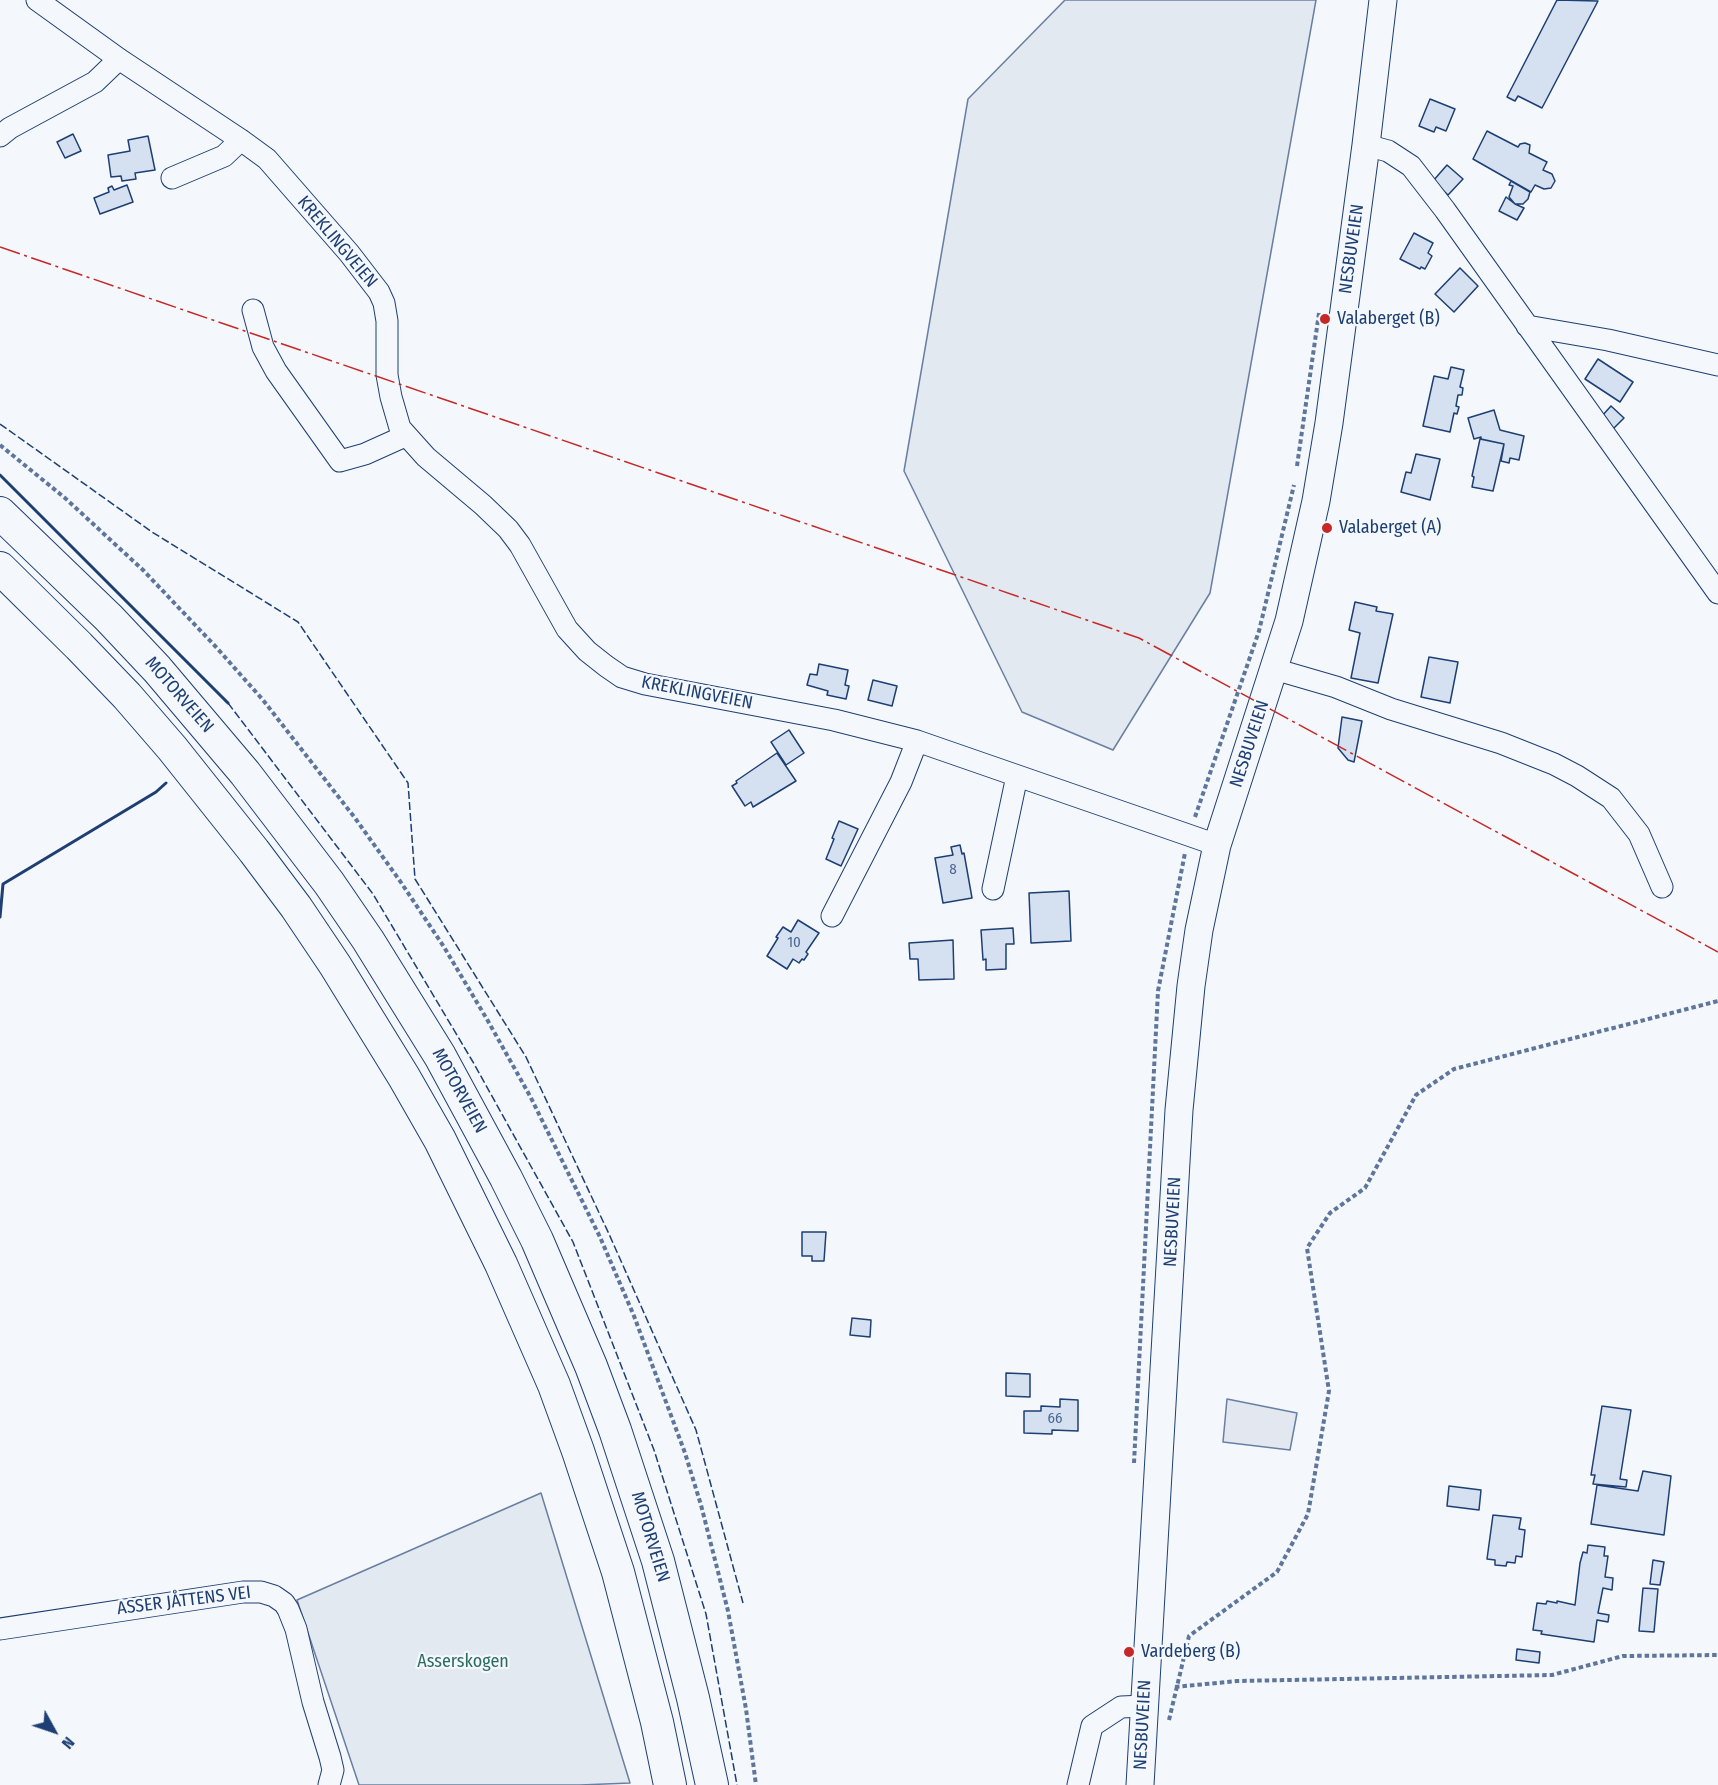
<!DOCTYPE html>
<meta charset="utf-8">
<style>
body{margin:0}
#map{position:relative;width:1718px;height:1785px;overflow:hidden;background:#f4f7fb;font-family:"Fira Sans Condensed",sans-serif}
canvas{display:block}
.north{position:absolute;left:24px;top:1701px;width:60px;height:60px;-webkit-text-stroke:4px #f4f7fb;paint-order:stroke;rotate:130deg;font-size:16px;font-weight:700;line-height:24px;text-align:center;color:#1d3f73}
.north::after{content:'';display:block;margin:auto;width:21px;height:27px;background:#1d3f73;clip-path:polygon(50% 0,100% 100%,50% 72%,0 100%)}
</style>
<div id="map">
<canvas width="1718" height="1785"></canvas>
<div class="north">N</div>
</div>
<script>
const c = document.querySelector('canvas').getContext('2d');
c.lineJoin = 'round';
function fillPath(path, color) {
  c.fillStyle = color;
  c.fill(path, 'evenodd');
}
function poly(rows) {
  const path = new Path2D();
  for (const r of rows) {
    path.moveTo(r[0], r[1]);
    for (let i = 2; i < r.length; i += 2) path.lineTo(r[i], r[i + 1]);
  }
  return path;
}
function trace(path, color, width, dash) {
  c.strokeStyle = color;
  c.lineWidth = width;
  c.lineCap = dash ? 'butt' : 'round';
  c.setLineDash(dash || []);
  c.stroke(path);
}
function write(font, color, halo, rows, align = 'center') {
  c.font = font + ' "Fira Sans Condensed",sans-serif';
  c.lineWidth = 4.5;
  c.setLineDash([]);
  c.textBaseline = 'middle';
  c.strokeStyle = halo;
  c.fillStyle = color;
  for (const [text, x, y, turn = 0] of rows) {
    c.save();
    c.translate(x, y);
    c.rotate((+turn || 0) * Math.PI / 180);
    c.textAlign = isNaN(turn) ? turn : align;
    if (halo) c.strokeText(text, 0, 0);
    c.fillText(text, 0, 0);
    c.restore();
  }
}
const green = poly([
 [1065,0,1316,0,1210,593,1113,750,1022,712,904,471,968,99,1065,0],
 [541,1493,630,1783,580,1785,359,1785,297,1600,541,1493]
]);
const parking = poly([
 [1227,1399,1297,1413,1290,1450,1223,1442,1227,1399]
]);
const building = poly([
 [1557,0,1598,1,1542,108,1518,96,1515,101,1507,97,1557,0],
 [1430,99,1455,109,1446,131,1436,127,1434,132,1419,126,1430,99],
 [1487,131,1518,147,1520,144,1525,143,1530,145,1529,153,1547,162,1543,170,1552,174,1555,181,1551,188,1544,189,1535,185,1531,192,1473,159,1487,131],
 [73,134,81,151,65,158,57,142,73,134],
 [148,136,155,170,135,173,136,179,122,181,121,176,111,177,108,155,130,151,128,140,148,136],
 [1447,165,1463,179,1448,195,1433,181,1447,165],
 [1511,181,1530,192,1528,199,1523,204,1515,204,1509,197,1513,186,1509,185,1511,181],
 [127,185,133,202,100,214,94,198,109,192,108,188,112,186,114,190,127,185],
 [1506,197,1515,204,1524,208,1517,220,1499,211,1506,197],
 [1414,233,1433,243,1428,253,1432,256,1425,269,1421,267,1420,269,1400,259,1414,233],
 [1460,268,1478,286,1454,312,1435,294,1460,268],
 [1598,359,1633,382,1620,402,1585,379,1598,359],
 [1451,367,1464,370,1460,387,1463,388,1462,395,1458,395,1456,406,1459,407,1457,414,1454,413,1450,432,1423,426,1434,376,1448,379,1451,367],
 [1611,406,1624,418,1613,429,1601,417,1611,406],
 [1494,410,1500,430,1524,436,1519,460,1510,458,1509,463,1501,461,1504,444,1481,439,1481,437,1474,439,1468,418,1494,410],
 [1480,439,1504,444,1493,491,1472,487,1474,477,1472,476,1480,439],
 [1416,454,1440,459,1430,500,1401,492,1406,472,1411,473,1416,454],
 [1355,602,1377,607,1376,611,1393,614,1378,683,1351,678,1360,633,1349,630,1355,602],
 [1429,657,1458,662,1450,703,1421,697,1429,657],
 [819,664,848,670,845,685,849,686,846,699,827,695,828,691,807,685,810,674,817,675,819,664],
 [873,680,897,686,892,706,868,700,873,680],
 [1342,717,1362,721,1354,762,1348,760,1338,748,1342,717],
 [789,730,804,753,786,765,771,742,789,730],
 [777,753,796,781,753,807,751,802,745,806,732,786,737,783,736,781,777,753],
 [839,821,858,829,841,866,826,859,834,839,832,838,839,821],
 [960,845,962,854,964,853,972,898,943,903,935,858,953,855,951,847,960,845],
 [1069,891,1071,941,1031,943,1029,893,1069,891],
 [798,920,819,933,806,952,808,954,804,960,802,959,799,963,793,959,787,969,767,956,778,938,776,937,783,927,791,932,798,920],
 [1013,928,1014,944,1006,944,1006,969,986,970,986,959,983,960,981,930,1013,928],
 [953,940,954,979,919,980,918,959,910,959,909,943,953,940],
 [802,1232,826,1232,824,1261,812,1261,812,1256,802,1256,802,1232],
 [852,1318,871,1320,870,1337,850,1335,852,1318],
 [1006,1373,1030,1374,1030,1397,1006,1396,1006,1373],
 [1060,1399,1078,1400,1078,1431,1052,1430,1052,1434,1024,1433,1024,1411,1041,1411,1041,1406,1060,1407,1060,1399],
 [1602,1406,1631,1410,1620,1479,1627,1480,1626,1487,1593,1484,1595,1475,1591,1475,1602,1406],
 [1643,1471,1671,1476,1664,1535,1591,1524,1597,1485,1638,1491,1643,1471],
 [1449,1486,1481,1490,1479,1510,1447,1506,1449,1486],
 [1493,1515,1521,1518,1519,1529,1525,1530,1522,1557,1516,1556,1515,1563,1507,1562,1506,1566,1495,1565,1495,1560,1487,1559,1493,1515],
 [1588,1545,1605,1547,1604,1556,1608,1556,1605,1577,1613,1578,1612,1590,1603,1588,1598,1613,1609,1615,1608,1622,1597,1620,1594,1642,1541,1634,1542,1631,1533,1630,1537,1603,1546,1604,1547,1601,1557,1603,1557,1601,1575,1605,1580,1563,1583,1552,1587,1553,1588,1545],
 [1653,1560,1664,1562,1660,1585,1650,1584,1653,1560],
 [1643,1588,1658,1589,1654,1632,1639,1631,1643,1588],
 [1517,1649,1540,1652,1539,1663,1516,1660,1517,1649]
]);
const path = poly([
 [0,445,65,498,143,570,216,647,263,700,355,818,400,881,444,947,488,1021,530,1096,600,1237,634,1316,685,1453,701,1505,728,1611,746,1709,756,1785],
 [1297,466,1319,313],
 [1195,817,1259,631,1294,485],
 [1134,1463,1158,991,1185,853],
 [1175,1687,1237,1681,1552,1675,1623,1656,1718,1655],
 [1169,1720,1189,1636,1277,1572,1308,1514,1329,1391,1307,1248,1330,1213,1365,1188,1416,1095,1454,1069,1718,1001]
]);
const minor = poly([
 [37,0,119,59,241,140,267,159,349,253,379,292,384,303,387,321,387,375,391,397,400,428,426,457,483,505,508,529,520,545,567,629,587,651,606,666,622,677,645,684,834,720,917,741,1217,845],
 [0,136,10,128,95,82,119,59],
 [1366,145,1388,151,1411,166,1445,210,1718,593],
 [172,178,224,156,241,140],
 [253,310,263,347,276,371,340,461,365,454,405,436],
 [1527,326,1608,340,1718,365],
 [1274,669,1336,687,1391,709,1501,743,1554,764,1577,776,1611,798,1639,834,1662,887],
 [993,889,1017,776],
 [832,916,901,782,917,741],
 [0,1629,243,1592,261,1592,274,1596,284,1603,288,1609,296,1629,313,1702,330,1757,333,1770,329,1785],
 [1078,1785,1092,1726,1121,1707,1144,1706]
]);
const major = poly([
 [1140,1785,1179,1110,1191,986,1199,930,1217,845,1289,621,1316,501,1329,423,1366,145,1383,0]
]);
const highway = poly([
 [0,513,109,618,157,669,245,773,329,883,368,940,440,1056,506,1178,537,1240,591,1366,615,1430,658,1561,693,1698,712,1785],
 [0,568,79,646,127,696,172,748,254,851,296,907,335,965,404,1077,440,1140,501,1264,554,1385,578,1451,618,1572,657,1722,670,1785]
]);
const fence = poly([
 [0,424,152,532,298,622,408,783,415,879,526,1057,609,1234,696,1430,743,1603],
 [228,703,373,894,473,1062,573,1242,654,1450,706,1614,737,1785]
]);
const wall = poly([
 [0,475,228,703],
 [0,917,3,884,156,792,166,783]
]);
const power = poly([
 [0,247,1139,638,1718,952]
]);
const markers = [
 [1325,319,6,"#c62828"],
 [1327,528,6,"#c62828"],
 [1129,1652,6,"#c62828"]
];
const numberNames = [
 ["8",953,870],
 ["10",794,943],
 ["66",1055,1419]
];
const streetNames = [
 ["KREKLINGVEIEN",337,242,50],
 ["NESBUVEIEN",1352,249,-82],
 ["KREKLINGVEIEN",697,693,11],
 ["MOTORVEIEN",179,695,49],
 ["NESBUVEIEN",1250,744,-72],
 ["MOTORVEIEN",459,1091,61],
 ["NESBUVEIEN",1173,1222,-87],
 ["MOTORVEIEN",650,1537,73],
 ["ASSER JÅTTENS VEI",184,1601,-7],
 ["NESBUVEIEN",1143,1725,-87]
];
const poiNames = [
 ["Valaberget (B)",1337,319],
 ["Valaberget (A)",1339,528],
 ["Vardeberg (B)",1141,1652]
];
const parkNames = [
 ["Asserskogen",463,1662]
];
fillPath(green, '#e3e9f0');
trace(green, '#687fa3', 1.5);
fillPath(parking, '#e3e8f0');
trace(parking, '#687fa3', 1.5);
fillPath(building, '#d5e0f0');
trace(building, '#1d3f73', 1.5);
trace(minor, '#1d3f73', 23);
trace(major, '#1d3f73', 29);
trace(highway, '#1d3f73', 34);
trace(path, '#5e769c', 4, [4.5, 3]);
trace(minor, '#f4f7fb', 21);
trace(major, '#f4f7fb', 27);
trace(highway, '#f4f7fb', 32);
trace(fence, '#1d3f73', 1.5, [8, 3]);
trace(wall, '#1d3f73', 3);
trace(power, '#c62828', 1.5, [21, 4.5, 3, 4.5]);
for (const [x, y, r, color] of markers) {
  const dot = new Path2D();
  dot.arc(x, y, r, 0, 2 * Math.PI);
  c.fillStyle = color;
  c.fill(dot);
  trace(dot, '#f4f7fb', 2);
}
write('15px', '#4b6792', null, numberNames);
write('18px', '#1d3f73', '#f4f7fb', streetNames);
write('18px', '#1d3f73', '#f4f7fb', poiNames, 'left');
write('18px', '#2c6c60', '#f4f7fb', parkNames);
</script>
